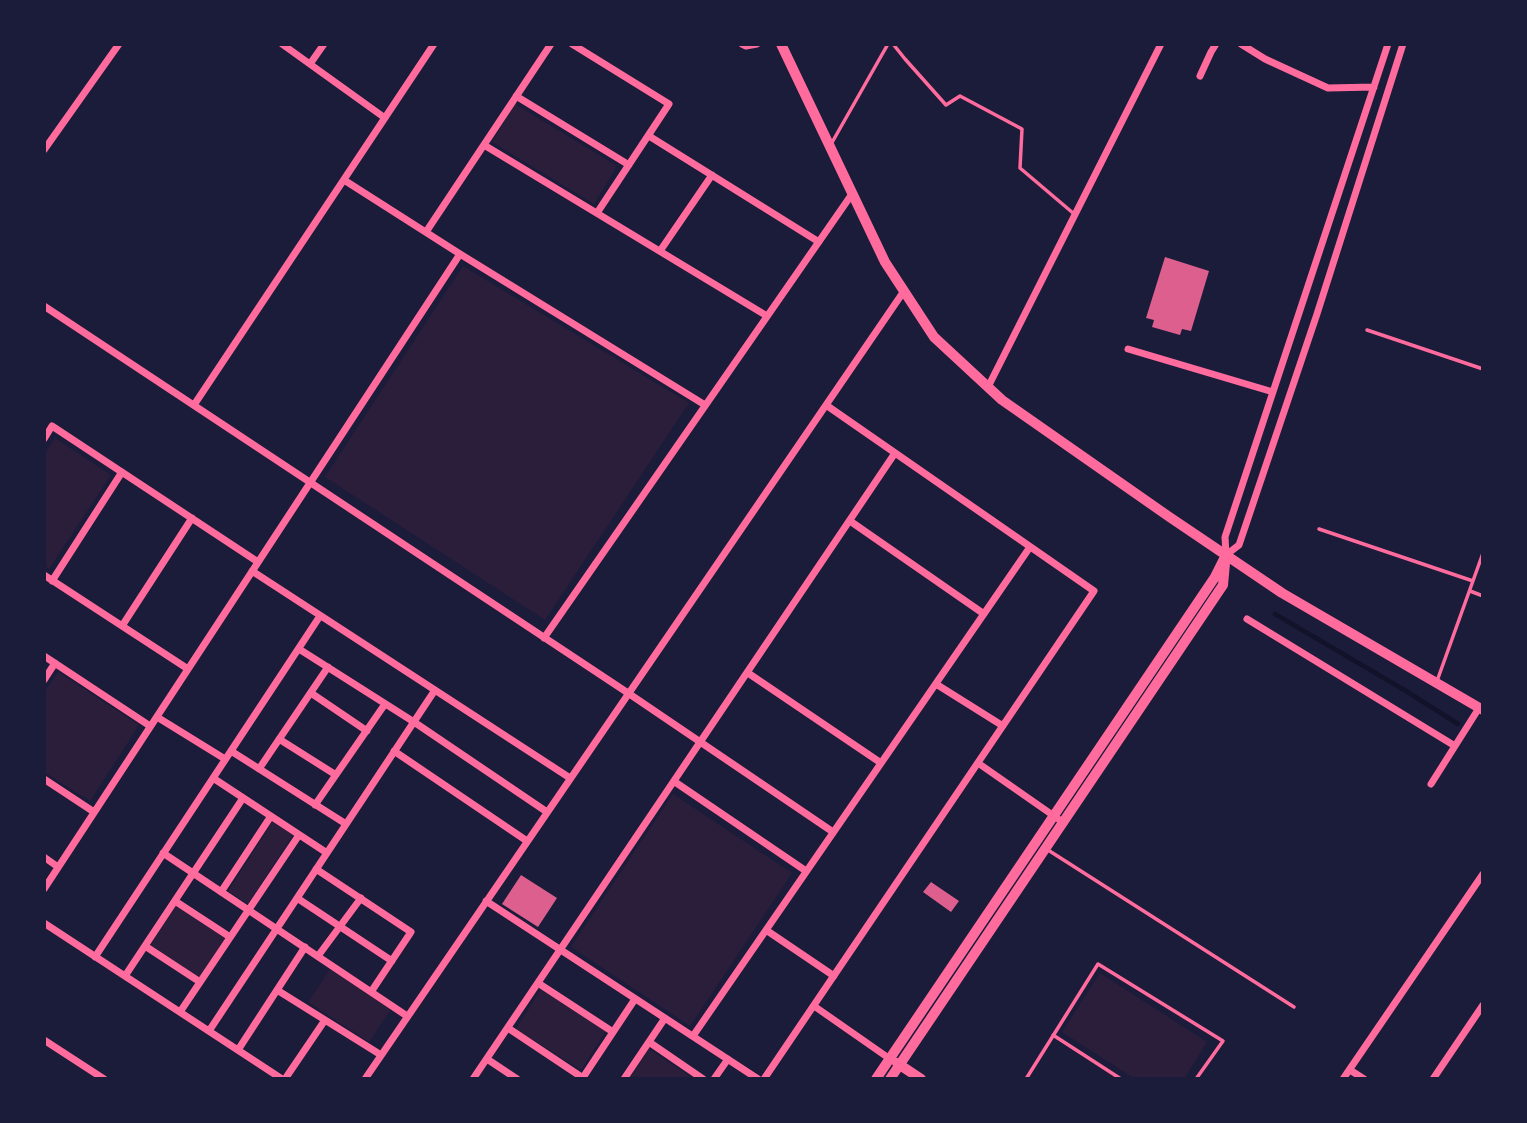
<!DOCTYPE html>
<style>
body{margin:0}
#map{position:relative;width:1527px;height:1123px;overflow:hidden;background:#1b1b3a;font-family:"Space Grotesk",sans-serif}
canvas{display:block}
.frame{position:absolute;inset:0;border:46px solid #1b1b3a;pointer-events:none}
</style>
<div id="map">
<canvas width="1527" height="1123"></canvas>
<div class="frame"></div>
</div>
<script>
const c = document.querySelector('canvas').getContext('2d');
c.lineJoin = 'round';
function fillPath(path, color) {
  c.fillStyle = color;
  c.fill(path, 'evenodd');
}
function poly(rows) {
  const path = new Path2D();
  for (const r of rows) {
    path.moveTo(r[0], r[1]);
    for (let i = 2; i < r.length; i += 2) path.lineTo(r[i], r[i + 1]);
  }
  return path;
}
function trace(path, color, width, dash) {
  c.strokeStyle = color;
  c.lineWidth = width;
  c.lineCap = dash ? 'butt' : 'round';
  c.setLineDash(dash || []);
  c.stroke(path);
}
const green = poly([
 [515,104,617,166,594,204,492,142],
 [463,266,689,403,545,620,325,477],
 [55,438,111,475,49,569,44,565,44,455],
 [58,672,139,725,90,801,44,772,44,693],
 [673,794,792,873,690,1026,571,947],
 [273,821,293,835,248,904,228,891],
 [176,906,225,938,199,978,150,946],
 [331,968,391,1009,369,1042,308,1002],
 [1100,973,1207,1042,1184,1079,1135,1079,1062,1032],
 [541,989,606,1031,581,1070,516,1029],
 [649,1049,694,1079,629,1079]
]);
const stream = poly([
 [1275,614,1406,691,1458,724]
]);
const building = poly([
 [1165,257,1209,271,1191,331,1182,329,1180,335,1152,327,1154,320,1146,318],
 [521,875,557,898,538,927,502,904],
 [931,882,959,901,951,912,923,892]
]);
const service = poly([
 [893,44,905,59,946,105,960,96,1022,129,1020,168,1073,213],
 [830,146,888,44],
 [1367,330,1483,369],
 [1319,529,1473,581],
 [1470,591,1483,596],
 [1437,681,1483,553],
 [1048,850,1294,1007],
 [1053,1035,1121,1079],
 [1026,1079,1098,964,1223,1041,1196,1079]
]);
const minor = poly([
 [282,44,385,118],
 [572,44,669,104,597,213],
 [742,44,746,46,757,44],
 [1241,44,1265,59,1328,88,1374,87],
 [310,64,324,44],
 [1200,76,1211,52,1216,44],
 [516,96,629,165],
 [649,136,819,242],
 [484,145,767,316],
 [44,150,119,44],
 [344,180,460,254,705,405],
 [426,232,551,44],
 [660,251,712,175],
 [44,306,628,693,833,832],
 [1128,349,1273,392],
 [988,387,1161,44],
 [194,405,434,44],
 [44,439,52,426,258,562],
 [850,521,984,614],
 [1226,555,1239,545,1317,314,1403,44],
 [1226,555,1225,537,1388,44],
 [252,571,570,778],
 [44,575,188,669],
 [52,581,122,472],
 [1247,619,1455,746],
 [122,626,192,518],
 [544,638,852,194],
 [299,649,414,722,547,812],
 [44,656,150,726],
 [748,673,881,763],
 [44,680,55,663],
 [936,684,1003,726],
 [311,693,367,731],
 [157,717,225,759],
 [279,739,336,775],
 [231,751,346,824],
 [394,751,527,841],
 [978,763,1064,823],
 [259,769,328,667],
 [213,778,327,853],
 [44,779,94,812],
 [675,782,806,871],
 [1431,784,1479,708],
 [315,805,385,704],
 [163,853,407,1016],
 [44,857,58,867],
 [316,869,411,932,371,992],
 [44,889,460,254],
 [221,892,271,816],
 [297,898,392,961],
 [175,901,230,937],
 [486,901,758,1079],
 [44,923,282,1079],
 [766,930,834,976],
 [145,946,200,982],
 [318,956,361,898],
 [95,957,320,616],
 [125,976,243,798],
 [538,983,613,1032],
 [277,990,381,1055],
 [814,1006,890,1059],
 [180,1012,299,835],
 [508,1028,583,1078],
 [209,1031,435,690],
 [693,1036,1030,547],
 [44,1040,104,1079],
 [649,1042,703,1079],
 [238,1050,305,947],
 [487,1059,517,1079],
 [1350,1070,1364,1079],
 [285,1079,325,1020],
 [365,1079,904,291],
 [473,1079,895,453],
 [582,1079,635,999],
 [624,1079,665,1018],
 [714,1079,728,1059],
 [764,1079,1094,591,826,405],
 [1343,1079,1483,874],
 [1433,1079,1483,1005]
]);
const tertiary = poly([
 [781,44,885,262,934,337,1002,400,1168,516,1282,593,1483,710],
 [897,1063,921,1079],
 [876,1079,1215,577,1226,555],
 [890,1079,1223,585,1225,563]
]);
fillPath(green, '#2a1e3b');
trace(stream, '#12122b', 4.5);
fillPath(building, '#dd5f8e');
trace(service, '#ff6b9d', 3.5);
trace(minor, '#ff6b9d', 7);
trace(tertiary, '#ff6b9d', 10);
</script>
